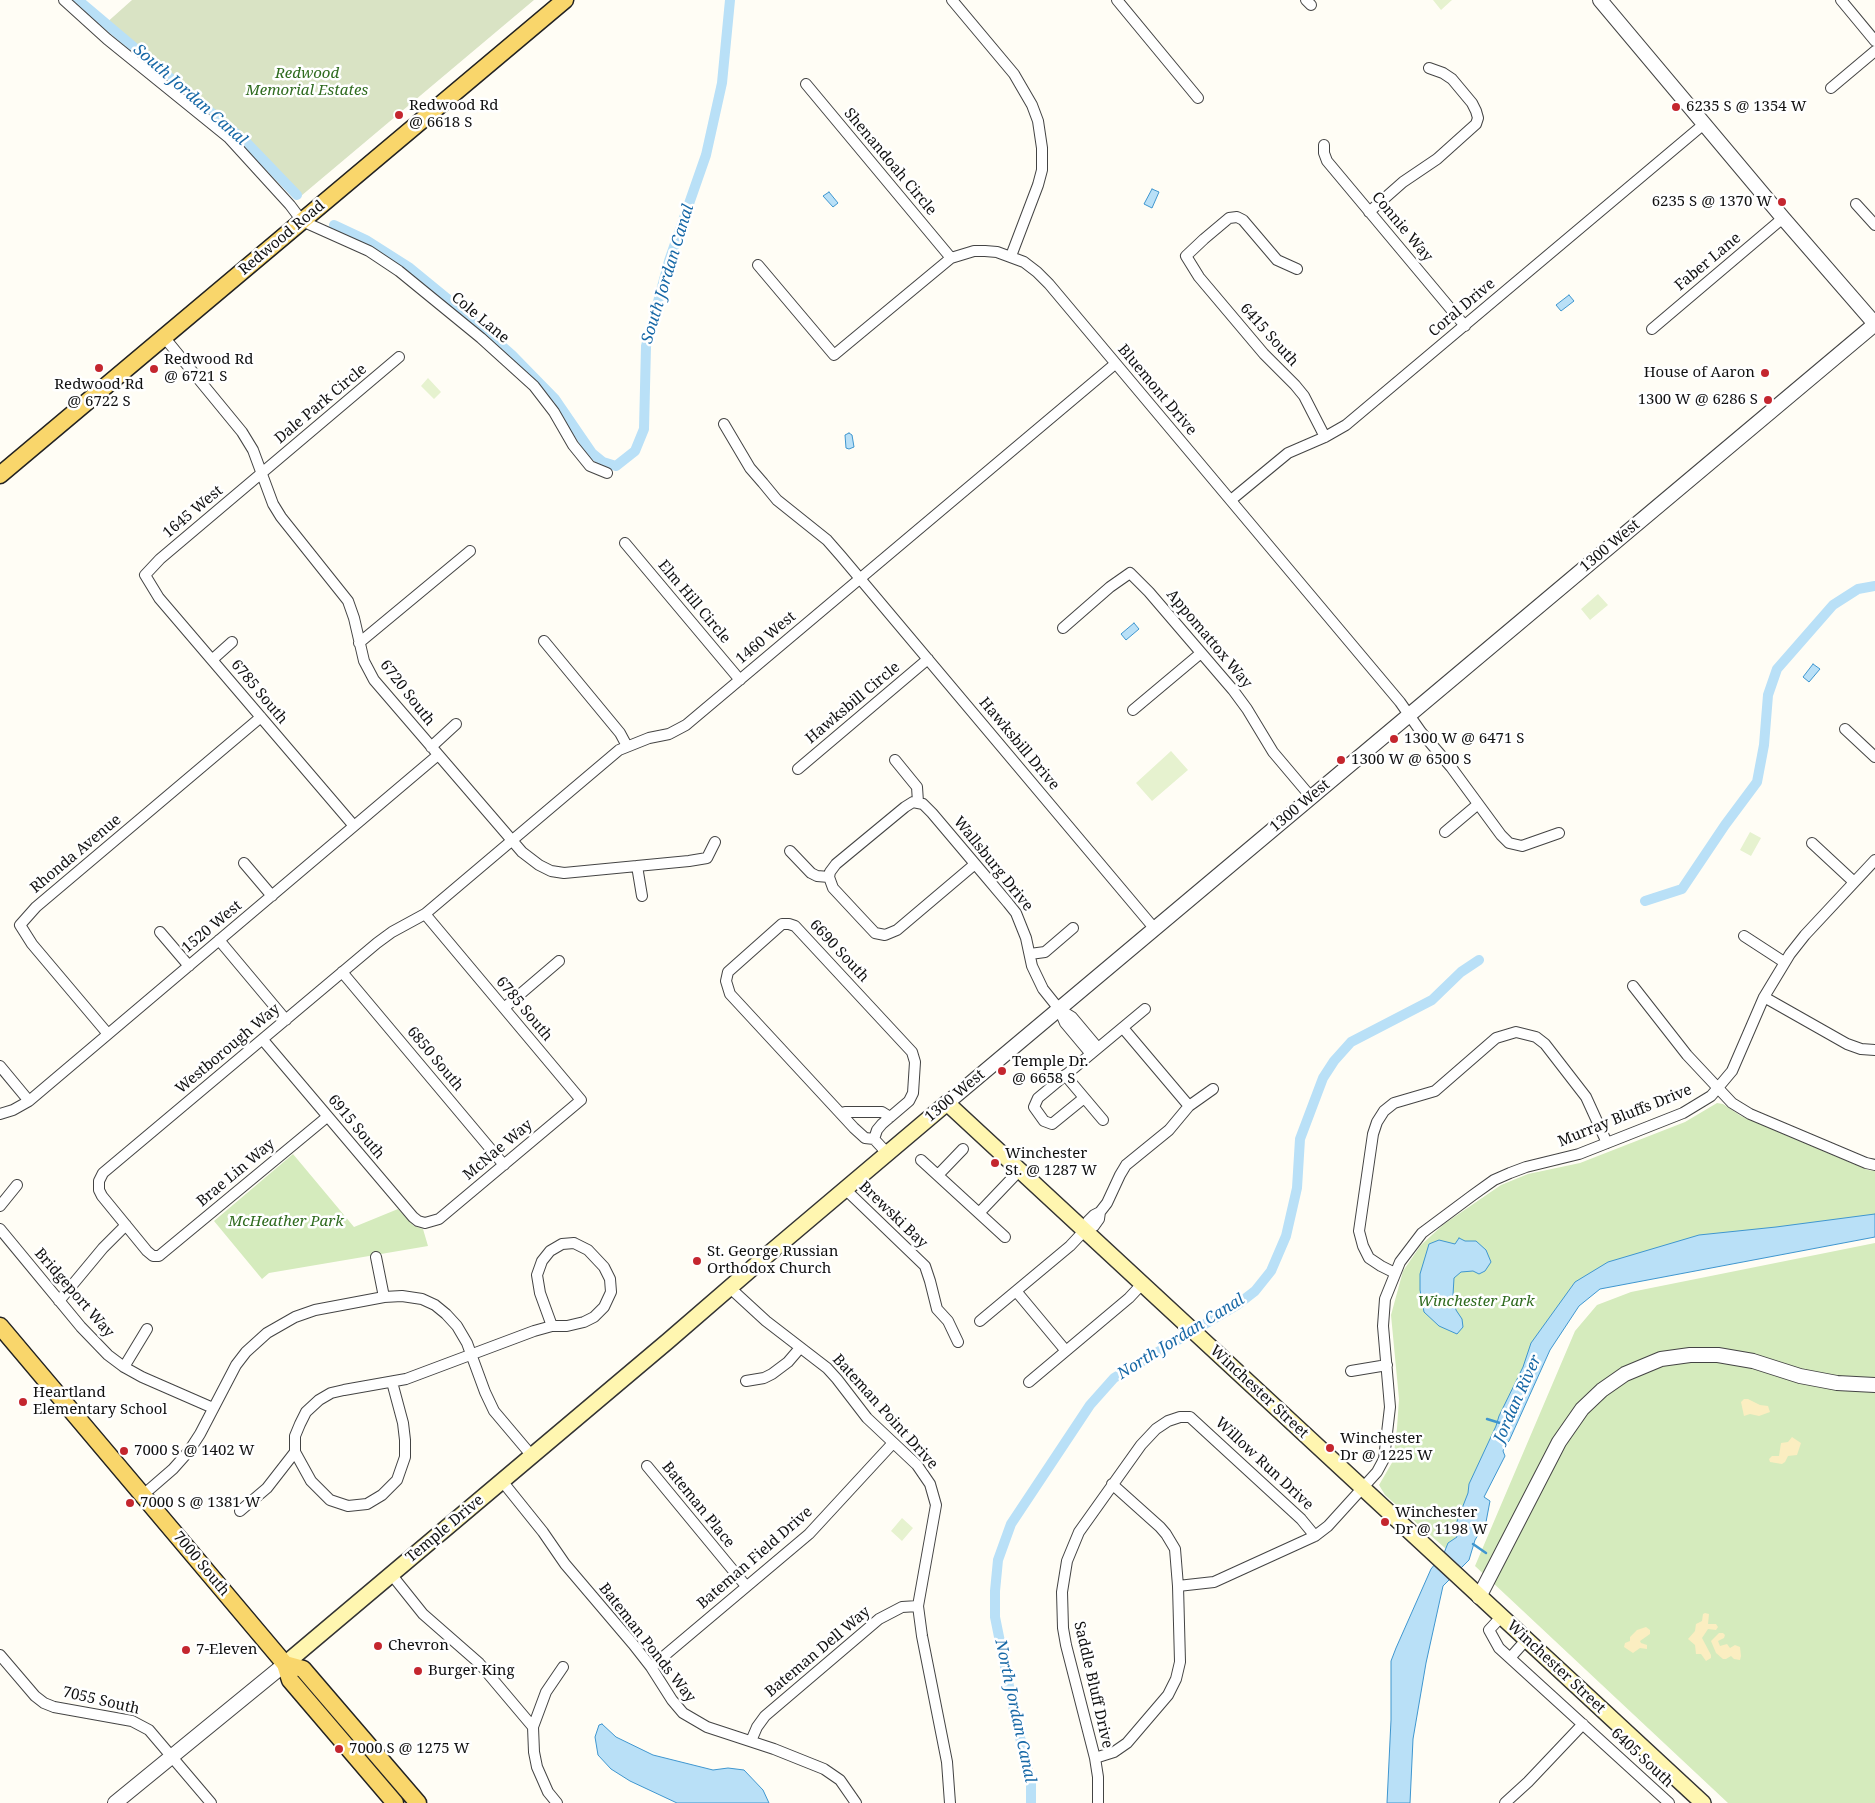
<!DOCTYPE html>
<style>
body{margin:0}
canvas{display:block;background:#fffdf5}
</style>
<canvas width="1875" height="1803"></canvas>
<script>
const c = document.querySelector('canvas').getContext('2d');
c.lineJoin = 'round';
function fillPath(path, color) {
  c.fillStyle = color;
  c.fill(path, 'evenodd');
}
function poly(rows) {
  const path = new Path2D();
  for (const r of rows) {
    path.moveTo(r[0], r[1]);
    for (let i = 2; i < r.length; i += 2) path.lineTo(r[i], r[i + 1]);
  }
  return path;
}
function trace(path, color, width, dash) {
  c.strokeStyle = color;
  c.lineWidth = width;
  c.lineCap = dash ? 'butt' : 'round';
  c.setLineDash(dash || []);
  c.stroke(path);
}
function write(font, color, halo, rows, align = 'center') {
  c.font = font + ' "Noto Serif",serif';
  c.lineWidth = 5;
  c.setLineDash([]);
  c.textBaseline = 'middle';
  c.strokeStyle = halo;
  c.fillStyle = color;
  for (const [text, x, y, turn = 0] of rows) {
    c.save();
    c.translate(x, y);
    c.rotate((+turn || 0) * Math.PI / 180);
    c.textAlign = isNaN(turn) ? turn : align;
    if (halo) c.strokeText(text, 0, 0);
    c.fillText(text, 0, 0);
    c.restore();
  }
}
const green = poly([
 [1717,1103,1723,1104,1741,1116,1828,1153,1868,1170,1875,1171,1875,1221,1601,1277,1549,1329,1454,1556,1385,1495,1379,1485,1393,1461,1397,1428,1399,1399,1391,1315,1403,1271,1421,1245,1444,1224,1501,1185,1528,1174,1580,1163,1685,1122],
 [293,1154,354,1227,398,1209,414,1226,423,1229,428,1246,269,1273,262,1279,214,1221],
 [1875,1243,1875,1803,1728,1803,1475,1566,1575,1331,1597,1305,1631,1292]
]);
const sand = poly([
 [1748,1399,1760,1405,1768,1406,1770,1412,1759,1416,1750,1414,1744,1416,1741,1402,1744,1399],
 [1792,1437,1801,1443,1797,1455,1788,1456,1785,1462,1782,1464,1770,1462,1769,1459,1772,1456,1779,1456,1781,1443,1788,1442],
 [1705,1613,1709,1614,1708,1624,1716,1624,1718,1627,1716,1630,1708,1629,1702,1638,1711,1655,1711,1658,1706,1661,1701,1654,1696,1654,1695,1645,1688,1639,1695,1631,1696,1624,1702,1621,1703,1614],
 [1646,1627,1650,1630,1650,1634,1640,1641,1641,1643,1647,1645,1647,1649,1640,1648,1633,1653,1624,1647,1625,1643,1630,1641,1630,1637,1637,1630],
 [1719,1633,1723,1633,1725,1635,1724,1638,1718,1641,1720,1646,1727,1644,1730,1648,1735,1645,1740,1647,1741,1656,1740,1660,1734,1659,1731,1656,1726,1659,1723,1659,1716,1653,1711,1641]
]);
const cemetery = poly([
 [132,0,534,0,301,196,244,136,190,89,104,25]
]);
const pitch = poly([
 [1433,0,1452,0,1441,10],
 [428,378,441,392,434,399,421,386],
 [1598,594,1608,605,1590,620,1581,609],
 [1171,751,1188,770,1152,801,1136,783],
 [1750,832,1761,838,1751,856,1740,850],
 [902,1518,913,1528,902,1541,891,1531]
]);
const water = poly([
 [1152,189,1159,192,1152,208,1144,204,1152,189],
 [829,192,838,203,833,207,823,196,829,192],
 [1569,295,1574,301,1561,311,1556,305,1569,295],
 [849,433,852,435,854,447,849,449,846,448,845,435,849,433],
 [1134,623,1139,629,1126,640,1121,634,1134,623],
 [1813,664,1820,669,1809,682,1803,677,1813,664],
 [1875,1214,1875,1237,1600,1289,1579,1306,1550,1350,1509,1441,1506,1444,1503,1451,1505,1456,1484,1497,1490,1501,1486,1522,1475,1540,1469,1560,1443,1586,1426,1663,1413,1739,1410,1803,1387,1803,1391,1720,1391,1661,1396,1648,1431,1569,1444,1553,1448,1543,1457,1537,1454,1529,1468,1493,1469,1484,1496,1426,1499,1416,1523,1367,1531,1343,1575,1282,1608,1262,1699,1235,1776,1227,1875,1214],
 [1459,1238,1465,1241,1476,1241,1486,1250,1491,1262,1485,1271,1479,1274,1473,1271,1461,1272,1454,1278,1453,1295,1456,1310,1462,1319,1463,1327,1457,1334,1439,1326,1424,1312,1420,1290,1420,1274,1429,1244,1439,1240,1455,1244,1459,1238],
 [602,1724,616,1737,653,1755,713,1770,728,1768,744,1770,763,1790,769,1803,677,1803,630,1781,611,1769,598,1755,595,1737,599,1725,602,1724]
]);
const stream = poly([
 [1487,1419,1500,1423],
 [1473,1544,1486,1553]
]);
const canal = poly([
 [78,0,245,141,297,195],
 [334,225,366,240,410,268,460,309,512,355,555,399,592,453,603,462,616,466,635,451,644,429,646,346,669,261,706,155,722,83,730,0],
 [1645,901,1682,889,1725,825,1757,782,1764,745,1768,695,1777,669,1833,605,1858,589,1875,586],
 [1031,1803,1031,1784,1015,1716,995,1617,995,1591,998,1560,1011,1524,1090,1405,1114,1378,1237,1305,1255,1291,1271,1271,1286,1236,1297,1188,1300,1139,1323,1078,1334,1061,1351,1042,1432,1000,1461,972,1479,960]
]);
const minor = poly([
 [64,0,107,39,228,137,290,205,302,221,369,251,399,271,481,338,534,386,554,412,573,445,590,466,607,473],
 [952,0,1014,74,1032,105,1038,121,1042,148,1042,170,1038,185,1011,256],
 [1117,0,1198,98],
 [1306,0,1311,5],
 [1841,0,1875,41],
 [806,84,951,258],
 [1831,88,1875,51],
 [1324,145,1324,153,1327,161,1465,326],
 [1856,204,1875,225],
 [1369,212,1403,182,1437,159,1476,124,1478,118,1476,111,1472,103,1452,79,1443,73,1429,68],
 [758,265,834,355,951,258,974,251,985,251,997,252,1024,262,1037,272,1049,284,1400,702,1421,732,1451,767,1501,835,1509,843,1522,846,1559,833],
 [1297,269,1277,260,1243,220,1237,217,1229,218,1204,239,1186,256,1199,277,1264,354,1295,385,1304,396,1325,437],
 [1652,329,1783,218],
 [164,337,242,432,253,450,273,504,281,517,348,601,354,618,364,661,374,680,522,852,539,865,551,871,564,873,689,861,707,858,715,842],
 [724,424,750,468,763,483,777,500,827,540,841,556,1154,928],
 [1231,500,1288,453,1325,437,1346,425,1704,124],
 [625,543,740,680],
 [1063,628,1110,587,1130,573,1149,592,1233,690,1247,709,1273,752,1311,797],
 [544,641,620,733,627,746],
 [359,643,470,551],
 [213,659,232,642],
 [1133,710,1201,653],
 [1845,729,1875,757],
 [431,747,456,724],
 [895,760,917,787,918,802],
 [798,769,928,659],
 [354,826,159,598,145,575,160,559,399,357],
 [1445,832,1477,805],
 [1812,843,1854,882],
 [790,851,811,873,817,876,829,877],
 [244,863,272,896],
 [975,864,897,930,885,935,875,933,860,917,833,888,829,877,830,872,836,864,905,807,913,802,923,804,932,813,987,878,1008,903,1016,913,1026,938,1032,966,1043,989,1059,1009,1072,1017,1098,1048],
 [637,866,642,896],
 [160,932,189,966],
 [1744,936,1784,962],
 [219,940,286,1020],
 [1030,954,1045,952,1073,928],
 [342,972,504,1165],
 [1633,986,1687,1055,1732,1103,1750,1114,1866,1163,1875,1165],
 [1764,997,1847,1044,1861,1049,1875,1050],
 [504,1008,559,961],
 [1059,1009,1065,1023,1091,1054],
 [1123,1028,1189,1106],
 [108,1034,32,944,20,925,36,907,261,717],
 [263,1040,413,1217,418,1221,425,1223,439,1219,581,1100,425,914],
 [0,1066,29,1101],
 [1065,1075,1103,1120],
 [1084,1098,1052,1124,1044,1121,1034,1107,1038,1098,1145,1009],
 [841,1113,845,1112,882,1112,890,1117],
 [0,1114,13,1110,29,1101,438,755],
 [327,1117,159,1256,153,1256,147,1251,102,1196,99,1190,99,1181,103,1173,377,943,392,932,425,914,619,750,649,738,669,734,686,725,1115,364],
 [874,1139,865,1138,854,1128,730,994,726,981,728,972,782,924,789,924,795,926,912,1052,915,1062,913,1093,909,1101,882,1124,877,1130,874,1139,887,1153],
 [921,1160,1005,1237],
 [938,1175,963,1149],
 [845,1189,925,1266,930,1281,937,1309,948,1321,958,1342],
 [0,1206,17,1185],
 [979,1213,1019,1171],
 [0,1229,81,1327,108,1355,124,1367,142,1377,213,1408],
 [1085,1230,1088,1221,1094,1215,1100,1212,1107,1203,1120,1175,1126,1165,1169,1130,1189,1106,1213,1089],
 [574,1243,588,1250,604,1267,610,1279,611,1292,604,1307,594,1317,584,1322,567,1326,552,1326,540,1293,537,1275,542,1261,550,1251,562,1244,574,1243],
 [376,1257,384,1297],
 [1395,1273,1381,1266,1369,1258,1363,1246,1359,1231,1373,1134,1377,1122,1384,1111,1394,1103,1435,1091,1496,1038,1516,1032,1536,1037,1545,1044,1586,1097,1607,1143],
 [729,1287,766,1321,827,1368,837,1379,867,1418,917,1465,930,1484,936,1505,918,1606,922,1636,947,1762,950,1803],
 [1016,1291,1066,1351],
 [59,1301,103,1248,126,1225],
 [980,1321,1070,1246,1085,1230,1094,1226,1099,1219,1100,1212],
 [124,1367,147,1329],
 [1351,1371,1387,1365],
 [746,1381,764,1378,772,1374,788,1362,800,1348],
 [392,1382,403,1423,405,1440,405,1457,397,1480,382,1495,367,1504,348,1506,330,1500,311,1481,295,1452,295,1436,300,1424,306,1412,319,1400,331,1393,344,1390,406,1379,534,1331,552,1326],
 [1029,1382,1129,1298,1143,1283],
 [647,1466,746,1586],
 [502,1481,543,1532,565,1564,633,1644,651,1667,672,1700,683,1713,707,1727,774,1749,824,1769,840,1780,856,1803],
 [143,1495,173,1469,189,1451,200,1434,236,1365,246,1352,267,1333,295,1317,315,1310,384,1297,402,1296,422,1299,435,1305,446,1314,457,1326,467,1343,485,1392,494,1411,532,1456],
 [240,1511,267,1488,295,1452],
 [391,1574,423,1614,479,1663,533,1727],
 [1178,1586,1214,1582,1315,1536,1328,1526,1377,1472,1384,1459,1390,1407,1383,1326,1385,1299,1400,1262,1422,1233,1473,1195,1494,1180,1510,1173,1526,1167,1579,1154,1607,1143,1683,1113,1711,1096,1732,1071,1764,997,1790,954,1805,935,1875,860],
 [1501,1617,1489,1630,1499,1648,1669,1803],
 [0,1655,35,1696,44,1703,54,1707,132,1721,149,1730,211,1803],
 [1510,1658,1526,1640],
 [651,1667,809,1534,893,1443],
 [751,1741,757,1727,765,1716,879,1619,902,1607,918,1606],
 [1095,1758,1114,1752,1127,1743,1168,1695,1176,1679,1180,1662,1178,1586,1175,1549,1166,1534,1160,1527,1112,1484],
 [557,1803,548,1792,537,1767,534,1752,533,1727,546,1692,563,1667],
 [1098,1803,1098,1777,1095,1758,1066,1645,1063,1628,1062,1592,1067,1561,1079,1532,1141,1445,1156,1429,1168,1421,1180,1417,1190,1417,1301,1519,1315,1536],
 [1505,1803,1528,1782,1583,1724]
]);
const tertiary = poly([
 [1600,0,1783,218,1875,324],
 [947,1103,1875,324],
 [1479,1597,1559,1442,1582,1409,1602,1390,1625,1374,1661,1359,1690,1355,1718,1355,1753,1361,1800,1376,1837,1383,1875,1385],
 [115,1803,285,1664]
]);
const secondary = poly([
 [285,1664,668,1341,772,1251,947,1103,1703,1803]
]);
const primary = poly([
 [0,475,565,0],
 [0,1326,285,1664,290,1680,395,1803],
 [285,1664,303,1669,418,1803]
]);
const markers = [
 [1676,107,5,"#c4262e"],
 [399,115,5,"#c4262e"],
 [1782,202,5,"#c4262e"],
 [99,368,5,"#c4262e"],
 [154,369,5,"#c4262e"],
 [1765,373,5,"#c4262e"],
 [1768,400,5,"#c4262e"],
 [1394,739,5,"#c4262e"],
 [1341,760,5,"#c4262e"],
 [1002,1071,5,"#c4262e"],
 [995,1163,5,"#c4262e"],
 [697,1261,5,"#c4262e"],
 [23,1402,5,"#c4262e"],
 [1330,1448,5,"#c4262e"],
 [124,1451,5,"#c4262e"],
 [130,1503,5,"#c4262e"],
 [1385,1522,5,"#c4262e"],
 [378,1646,5,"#c4262e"],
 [186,1650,5,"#c4262e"],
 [418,1671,5,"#c4262e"],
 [339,1749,5,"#c4262e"]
];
const parkNames = [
 ["Redwood",307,74],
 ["Memorial Estates",307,91],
 ["McHeather Park",286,1222],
 ["Winchester Park",1476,1302]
];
const poiNames = [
 ["Redwood Rd",409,106],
 ["@ 6618 S",409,123],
 ["6235 S @ 1354 W",1686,107],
 ["6235 S @ 1370 W",1772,202,"right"],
 ["Redwood Rd",164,360],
 ["@ 6721 S",164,377],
 ["House of Aaron",1755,373,"right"],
 ["Redwood Rd",99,385,"center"],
 ["@ 6722 S",99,402,"center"],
 ["1300 W @ 6286 S",1758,400,"right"],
 ["1300 W @ 6471 S",1404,739],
 ["1300 W @ 6500 S",1351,760],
 ["Temple Dr.",1012,1062],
 ["@ 6658 S",1012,1079],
 ["Winchester",1005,1154],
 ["St. @ 1287 W",1005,1171],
 ["St. George Russian",707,1252],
 ["Orthodox Church",707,1269],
 ["Heartland",33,1393],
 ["Elementary School",33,1410],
 ["Winchester",1340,1439],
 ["Dr @ 1225 W",1340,1456],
 ["7000 S @ 1402 W",134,1451],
 ["7000 S @ 1381 W",140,1503],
 ["Winchester",1395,1513],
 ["Dr @ 1198 W",1395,1530],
 ["Chevron",388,1646],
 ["7-Eleven",196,1650],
 ["Burger King",428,1671],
 ["7000 S @ 1275 W",349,1749]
];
const streetNames = [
 ["Shenandoah Circle",890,162,50],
 ["Connie Way",1402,227,50],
 ["Redwood Road",282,238,-40],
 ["Faber Lane",1708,262,-40],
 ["Coral Drive",1462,308,-40],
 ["Cole Lane",480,318,40],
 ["6415 South",1269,335,48],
 ["Bluemont Drive",1157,390,50],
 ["Dale Park Circle",321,404,-40],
 ["1645 West",193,512,-40],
 ["1300 West",1610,546,-40],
 ["Elm Hill Circle",694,602,50],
 ["1460 West",766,638,-40],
 ["Appomattox Way",1209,639,50],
 ["6785 South",259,692,50],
 ["6720 South",407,693,52],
 ["Hawksbill Circle",853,703,-40],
 ["Hawksbill Drive",1019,744,50],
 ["1300 West",1300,806,-40],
 ["Rhonda Avenue",76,854,-40],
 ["Wallsburg Drive",993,864,51],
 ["1520 West",212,927,-40],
 ["6690 South",839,951,47],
 ["6785 South",524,1009,50],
 ["Westborough Way",228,1049,-40],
 ["6850 South",435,1059,50],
 ["1300 West",955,1096,-40],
 ["Murray Bluffs Drive",1625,1116,-22],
 ["6915 South",356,1127,50],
 ["McNae Way",498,1150,-40],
 ["Brae Lin Way",236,1173,-40],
 ["Brewski Bay",893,1215,44],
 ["Bridgeport Way",74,1293,49],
 ["Winchester Street",1259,1392,43],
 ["Bateman Point Drive",885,1412,48],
 ["Willow Run Drive",1264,1464,43],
 ["Bateman Place",698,1505,51],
 ["Temple Drive",445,1529,-40],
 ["Bateman Field Drive",755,1558,-41],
 ["7000 South",201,1564,50],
 ["Bateman Ponds Way",647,1643,52],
 ["Bateman Dell Way",818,1652,-40],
 ["Winchester Street",1556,1667,43],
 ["Saddle Bluff Drive",1093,1685,77],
 ["7055 South",101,1701,13],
 ["6405 South",1642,1758,43]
];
const waterNames = [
 ["South Jordan Canal",190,95,41],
 ["South Jordan Canal",668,274,-73],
 ["North Jordan Canal",1181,1337,-32],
 ["Jordan River",1518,1399,-66],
 ["North Jordan Canal",1015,1711,78]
];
fillPath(green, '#d5ebbd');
fillPath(sand, '#fbeec1');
fillPath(cemetery, '#d9e3c4');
fillPath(pitch, '#e6f2cf');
fillPath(water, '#b9e0f7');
trace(water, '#3f96cf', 1);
trace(stream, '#3f96cf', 2.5);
trace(canal, '#b9e0f7', 10);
trace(minor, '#444', 12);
trace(tertiary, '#444', 16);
trace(secondary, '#333', 18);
trace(primary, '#222', 19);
trace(minor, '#fff', 10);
trace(tertiary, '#fff', 14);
trace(secondary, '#fff6b0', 15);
trace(primary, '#f9d66b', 16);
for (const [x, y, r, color] of markers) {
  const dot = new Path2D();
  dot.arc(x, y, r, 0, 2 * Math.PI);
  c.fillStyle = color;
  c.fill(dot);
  trace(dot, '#fff', 2);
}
write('italic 15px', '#2f6b1f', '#fff', parkNames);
write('15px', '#111', '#fff', poiNames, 'left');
write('15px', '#111', '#fff', streetNames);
write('italic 16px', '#1768a6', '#fff', waterNames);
</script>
